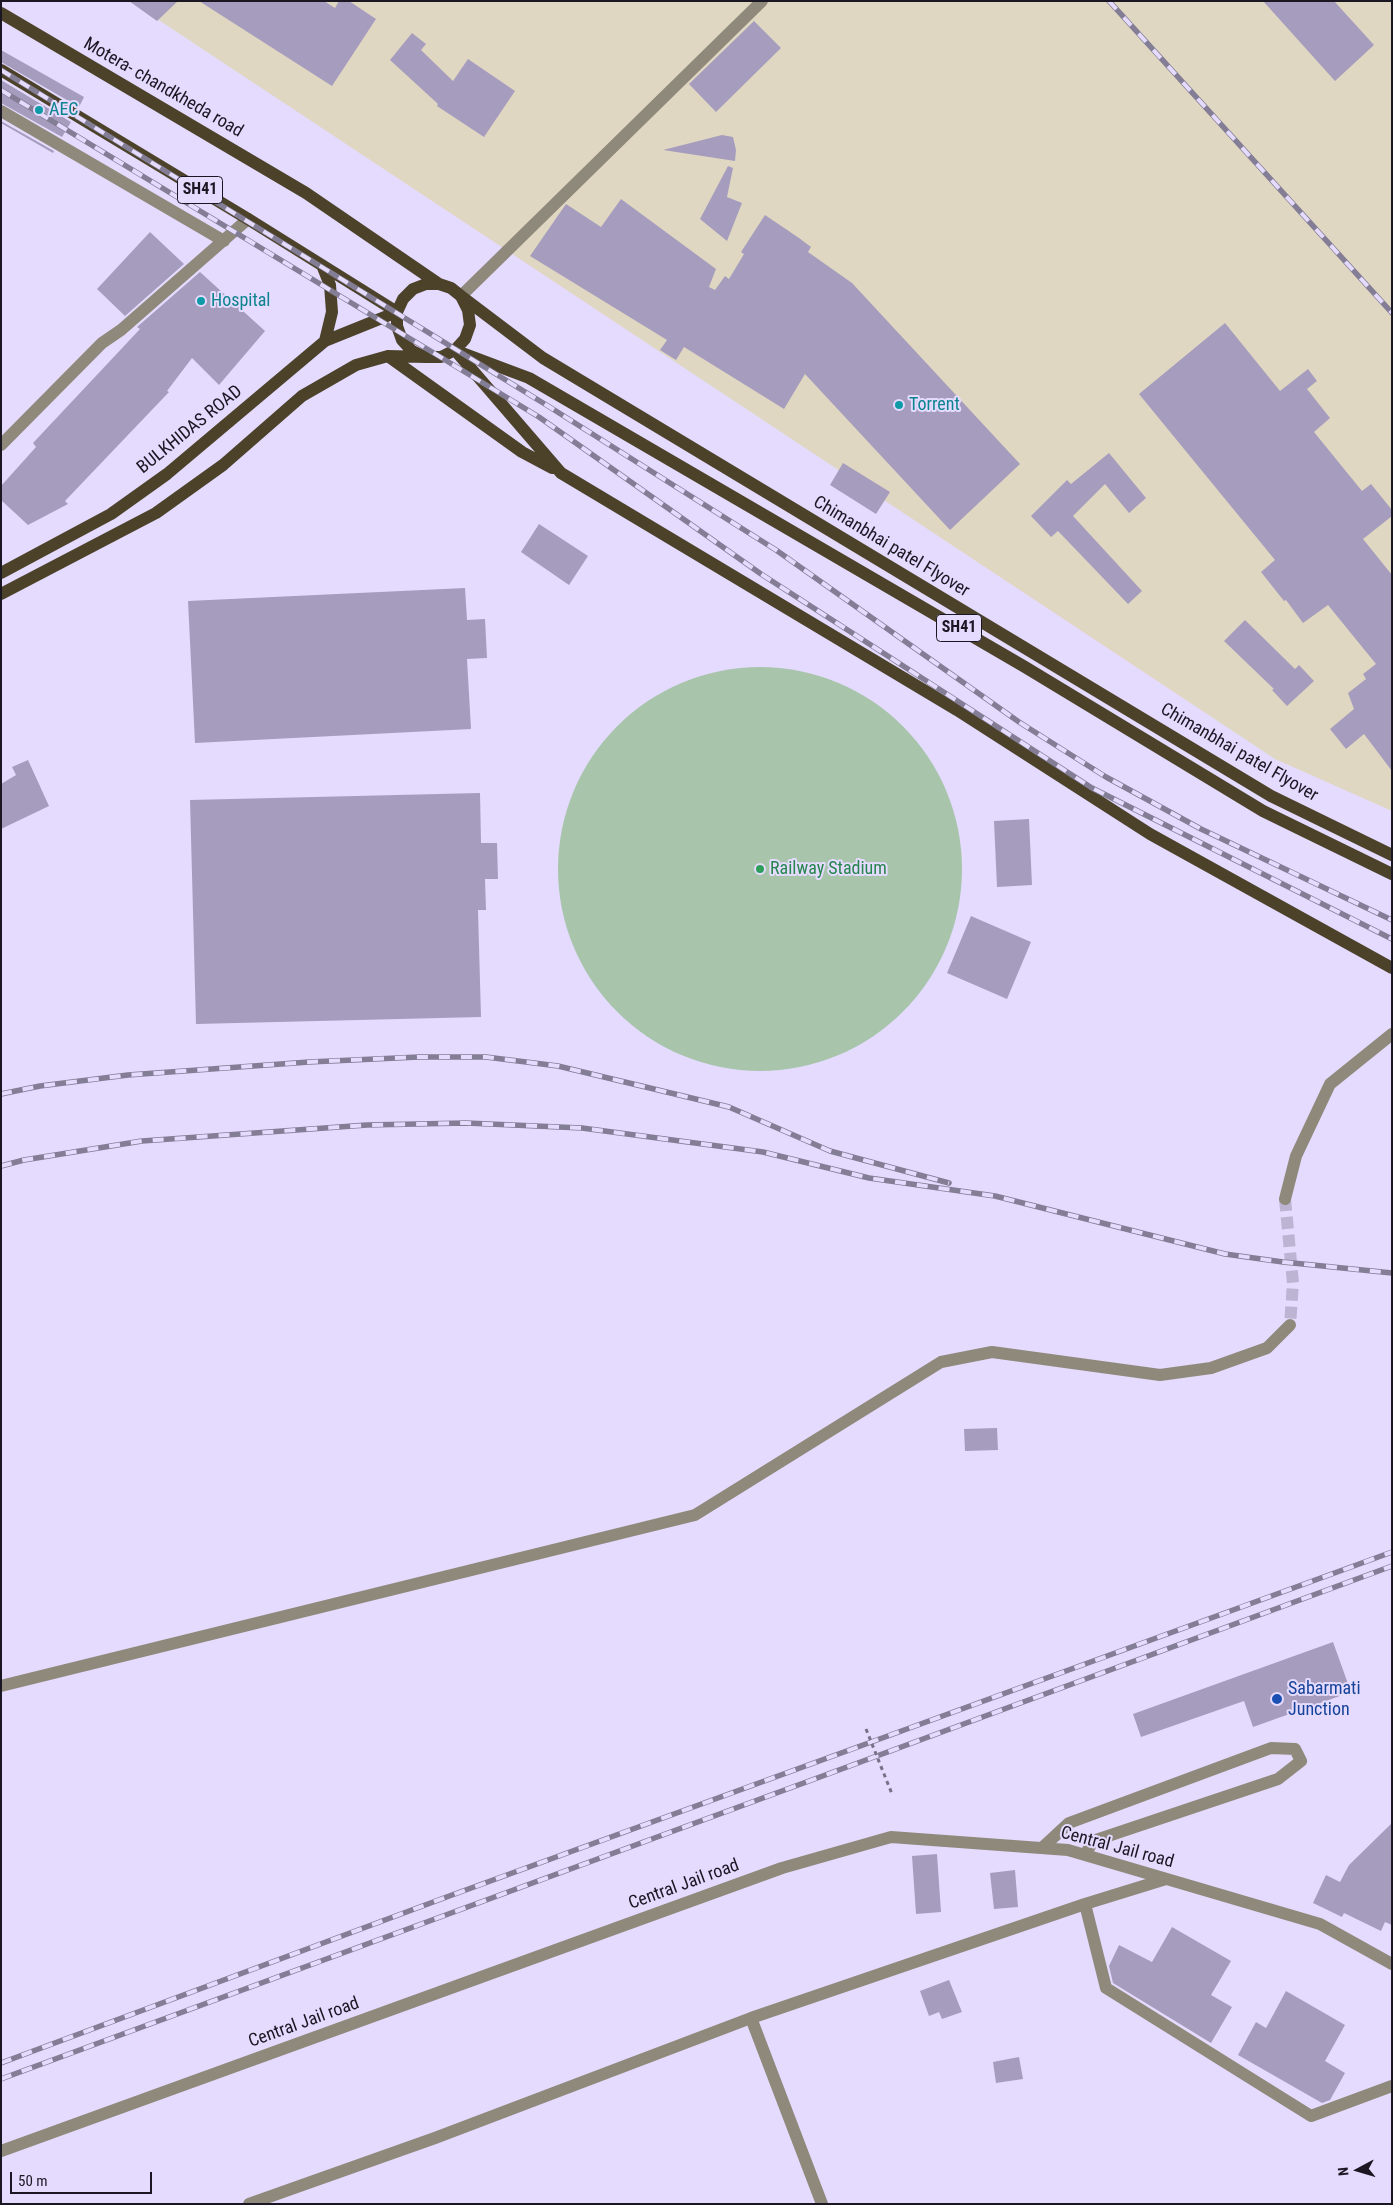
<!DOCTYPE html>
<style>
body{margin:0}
#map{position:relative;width:1393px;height:2205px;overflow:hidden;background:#e4dbfe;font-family:"Roboto Condensed",sans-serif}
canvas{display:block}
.frame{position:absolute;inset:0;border:2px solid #1a1723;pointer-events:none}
.north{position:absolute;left:1333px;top:2145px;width:50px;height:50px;-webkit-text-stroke:4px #e4dbfe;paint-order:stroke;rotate:264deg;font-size:14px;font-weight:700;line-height:20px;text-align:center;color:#1a1723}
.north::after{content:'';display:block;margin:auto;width:18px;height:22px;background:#1a1723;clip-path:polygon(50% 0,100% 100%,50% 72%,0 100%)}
.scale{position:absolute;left:10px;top:2172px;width:142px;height:22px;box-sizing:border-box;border:2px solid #1a1723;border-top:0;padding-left:6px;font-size:15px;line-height:18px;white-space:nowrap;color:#1a1723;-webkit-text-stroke:4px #e4dbfe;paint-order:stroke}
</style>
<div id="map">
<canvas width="1393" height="2205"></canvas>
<div class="frame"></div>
<div class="north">N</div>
<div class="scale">50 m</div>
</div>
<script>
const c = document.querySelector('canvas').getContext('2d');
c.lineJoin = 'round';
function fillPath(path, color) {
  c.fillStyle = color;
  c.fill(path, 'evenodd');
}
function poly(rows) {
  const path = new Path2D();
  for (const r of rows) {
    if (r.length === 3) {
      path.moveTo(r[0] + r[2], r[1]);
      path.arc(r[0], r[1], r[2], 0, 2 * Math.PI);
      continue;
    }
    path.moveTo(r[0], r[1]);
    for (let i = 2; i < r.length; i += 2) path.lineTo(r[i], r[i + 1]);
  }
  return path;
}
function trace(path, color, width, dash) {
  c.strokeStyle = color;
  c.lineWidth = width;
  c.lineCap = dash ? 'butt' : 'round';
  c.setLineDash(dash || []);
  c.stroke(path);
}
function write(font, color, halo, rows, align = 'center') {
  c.font = font + ' "Roboto Condensed",sans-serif';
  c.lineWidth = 4;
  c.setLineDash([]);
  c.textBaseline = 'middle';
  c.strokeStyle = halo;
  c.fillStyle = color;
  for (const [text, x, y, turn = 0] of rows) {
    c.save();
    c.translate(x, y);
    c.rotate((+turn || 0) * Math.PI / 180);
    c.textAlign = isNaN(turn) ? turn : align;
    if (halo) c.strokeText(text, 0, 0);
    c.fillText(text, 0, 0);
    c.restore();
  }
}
const industrial = poly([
 [130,1,1392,1,1392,811,1275,759]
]);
const green = poly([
 [760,869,202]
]);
const building = poly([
 [129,1,178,1,157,21],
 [199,1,324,1,335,8,339,1,349,1,376,19,332,86],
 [1263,1,1334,1,1374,45,1335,81],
 [754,21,781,48,716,112,689,84],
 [412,33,426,44,421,50,453,81,468,59,515,91,484,137,437,106,438,104,390,60],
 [1,50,84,97,79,107,1,62],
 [1,80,71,122,62,137,1,103],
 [1,121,54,151,53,153,1,123],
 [722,135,733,137,736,150,735,161,663,150],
 [728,166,733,168,727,197,742,203,727,241,700,219],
 [621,199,716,269,709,287,715,290,725,276,729,279,744,254,741,252,765,215,799,238,811,247,808,252,852,283,1020,464,950,530,805,374,784,409,684,347,676,360,660,350,667,340,530,256,566,204,601,227],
 [150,232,184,264,125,316,97,289],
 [200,272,265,331,219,385,192,358,167,391,169,392,65,501,68,504,28,525,1,500,1,486,36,447,33,443,140,329,137,327],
 [1225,323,1280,391,1308,369,1317,381,1307,389,1330,418,1314,432,1362,491,1371,484,1392,510,1392,516,1363,539,1392,575,1392,771,1364,734,1346,749,1330,729,1354,709,1348,693,1366,679,1363,674,1376,664,1328,605,1303,623,1286,600,1284,601,1261,572,1275,560,1139,394],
 [1109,453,1146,498,1129,513,1105,484,1073,516,1142,591,1128,604,1058,531,1051,537,1031,516,1067,480,1071,484],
 [843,463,890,492,876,514,830,485],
 [539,524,588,556,569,585,521,552],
 [465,588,467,620,485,619,487,658,467,659,471,729,195,743,188,601],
 [1245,620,1295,669,1299,665,1314,681,1287,706,1272,690,1274,689,1224,641],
 [28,760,49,806,1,829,1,784,16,775,12,767],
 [480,793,481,843,497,843,498,879,485,879,486,910,478,910,481,1017,196,1024,190,800],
 [1029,819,1032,885,997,887,994,821],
 [971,916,1031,942,1007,999,947,973],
 [997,1428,998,1450,965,1451,964,1429],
 [1333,1642,1351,1692,1253,1727,1244,1701,1141,1737,1133,1714],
 [1392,1823,1392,1925,1385,1922,1381,1931,1344,1913,1342,1917,1313,1903,1326,1875,1340,1882,1349,1865],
 [937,1854,941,1912,916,1914,912,1856],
 [1015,1870,1018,1907,994,1909,990,1873],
 [1172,1927,1231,1961,1211,1995,1232,2007,1211,2043,1113,1983,1109,1966,1119,1945,1152,1962],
 [949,1980,962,2012,942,2019,939,2012,929,2016,920,1991],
 [1286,1991,1345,2025,1325,2061,1345,2073,1330,2100,1322,2103,1238,2055,1256,2022,1266,2028],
 [1019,2057,1023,2079,996,2083,993,2062]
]);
const minorTunnel = poly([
 [1285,1199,1293,1283,1290,1325]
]);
const minor = poly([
 [1,111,224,241],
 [461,296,762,1],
 [1,445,102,343,121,330,248,219],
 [1285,1199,1296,1156,1330,1084,1392,1034],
 [1,1686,695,1515,941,1362,992,1352,1160,1375,1211,1368,1267,1348,1290,1325],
 [1042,1848,1069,1823,1271,1748,1295,1749,1301,1761,1278,1779,1093,1841,1085,1855],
 [1085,1904,1106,1988,1311,2116,1392,2086],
 [751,2018,822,2204],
 [1,2151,782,1868,891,1837,1068,1850,1320,1924,1392,1964],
 [249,2204,435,2138,751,2018,1085,1904,1166,1879]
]);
const major = poly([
 [1,13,306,193,439,284],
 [1,70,248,219,397,312],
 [322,265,330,285,332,312,325,341],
 [461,296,543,358,1271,796,1392,855],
 [455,350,561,473,957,710,1150,834,1392,968],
 [457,351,529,378,1025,667,1263,811,1392,874],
 [388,356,522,452,552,468],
 [1,573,111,514,167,474,325,341,397,312],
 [1,594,156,513,223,465,302,396,356,365,388,356,425,357,441,357,455,350,465,339,470,325,468,310,461,296,451,288,439,284,426,284,413,289,403,299,397,312,397,326,402,340,412,351,425,357]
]);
const rail = poly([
 [1109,1,1392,313],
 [1,70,548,406,776,550,1019,722,1106,777,1201,829,1392,920],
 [1,90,539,417,761,574,1092,788,1392,939],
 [1,1094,40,1086,128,1075,309,1062,419,1057,486,1057,558,1066,729,1107,830,1151,949,1183],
 [1,1166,24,1160,142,1141,367,1125,466,1123,582,1128,763,1152,869,1178,995,1196,1225,1254,1283,1262,1392,1273],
 [1,2063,452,1895,1392,1552],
 [1,2079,1392,1566]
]);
const pathBridge = poly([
 [866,1729,892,1794]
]);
const markers = [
 [39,110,5,"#0f9aa8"],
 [201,301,5,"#0f9aa8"],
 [899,405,5,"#0f9aa8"],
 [760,869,5,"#2e9e5b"],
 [1277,1699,6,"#1a4fb4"]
];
const shields = [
 [200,190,45],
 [959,628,45]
];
const shieldNames = [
 ["SH41",200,190],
 ["SH41",959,628]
];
const streetNames = [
 ["Motera- chandkheda road",163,88,30],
 ["BULKHIDAS ROAD",190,430,-39],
 ["Chimanbhai patel Flyover",891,547,31],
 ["Chimanbhai patel Flyover",1239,753,30],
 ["Central Jail road",1117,1848,15],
 ["Central Jail road",684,1885,-20],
 ["Central Jail road",304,2023,-20]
];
const cultureNames = [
 ["AEC",49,110],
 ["Hospital",211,301],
 ["Torrent",909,405]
];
const leisureNames = [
 ["Railway Stadium",770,869]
];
const transitNames = [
 ["Sabarmati",1288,1689],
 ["Junction",1288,1710]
];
fillPath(industrial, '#e0d7c2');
fillPath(green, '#a8c5ac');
fillPath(building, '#a69dbe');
trace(minorTunnel, '#bcb4d2', 12, [12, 6]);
trace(minor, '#8f897b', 12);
trace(major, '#4c422a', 12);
trace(rail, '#837d95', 5.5);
trace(rail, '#e4dbfe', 4, [11]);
trace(pathBridge, '#777187', 3, [4, 4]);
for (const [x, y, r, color] of markers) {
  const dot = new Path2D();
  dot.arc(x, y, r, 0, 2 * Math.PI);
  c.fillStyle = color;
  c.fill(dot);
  trace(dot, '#e4dbfe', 2);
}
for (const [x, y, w] of shields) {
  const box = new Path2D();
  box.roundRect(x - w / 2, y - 13.5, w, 27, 4);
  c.fillStyle = '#e4dbfe';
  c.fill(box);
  trace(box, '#1a1723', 1);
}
write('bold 16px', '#1a1723', null, shieldNames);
write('18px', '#1a1723', '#e4dbfe', streetNames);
write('18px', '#0d838f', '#e4dbfe', cultureNames, 'left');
write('18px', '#27864d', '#e4dbfe', leisureNames, 'left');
write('18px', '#164399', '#e4dbfe', transitNames, 'left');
</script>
